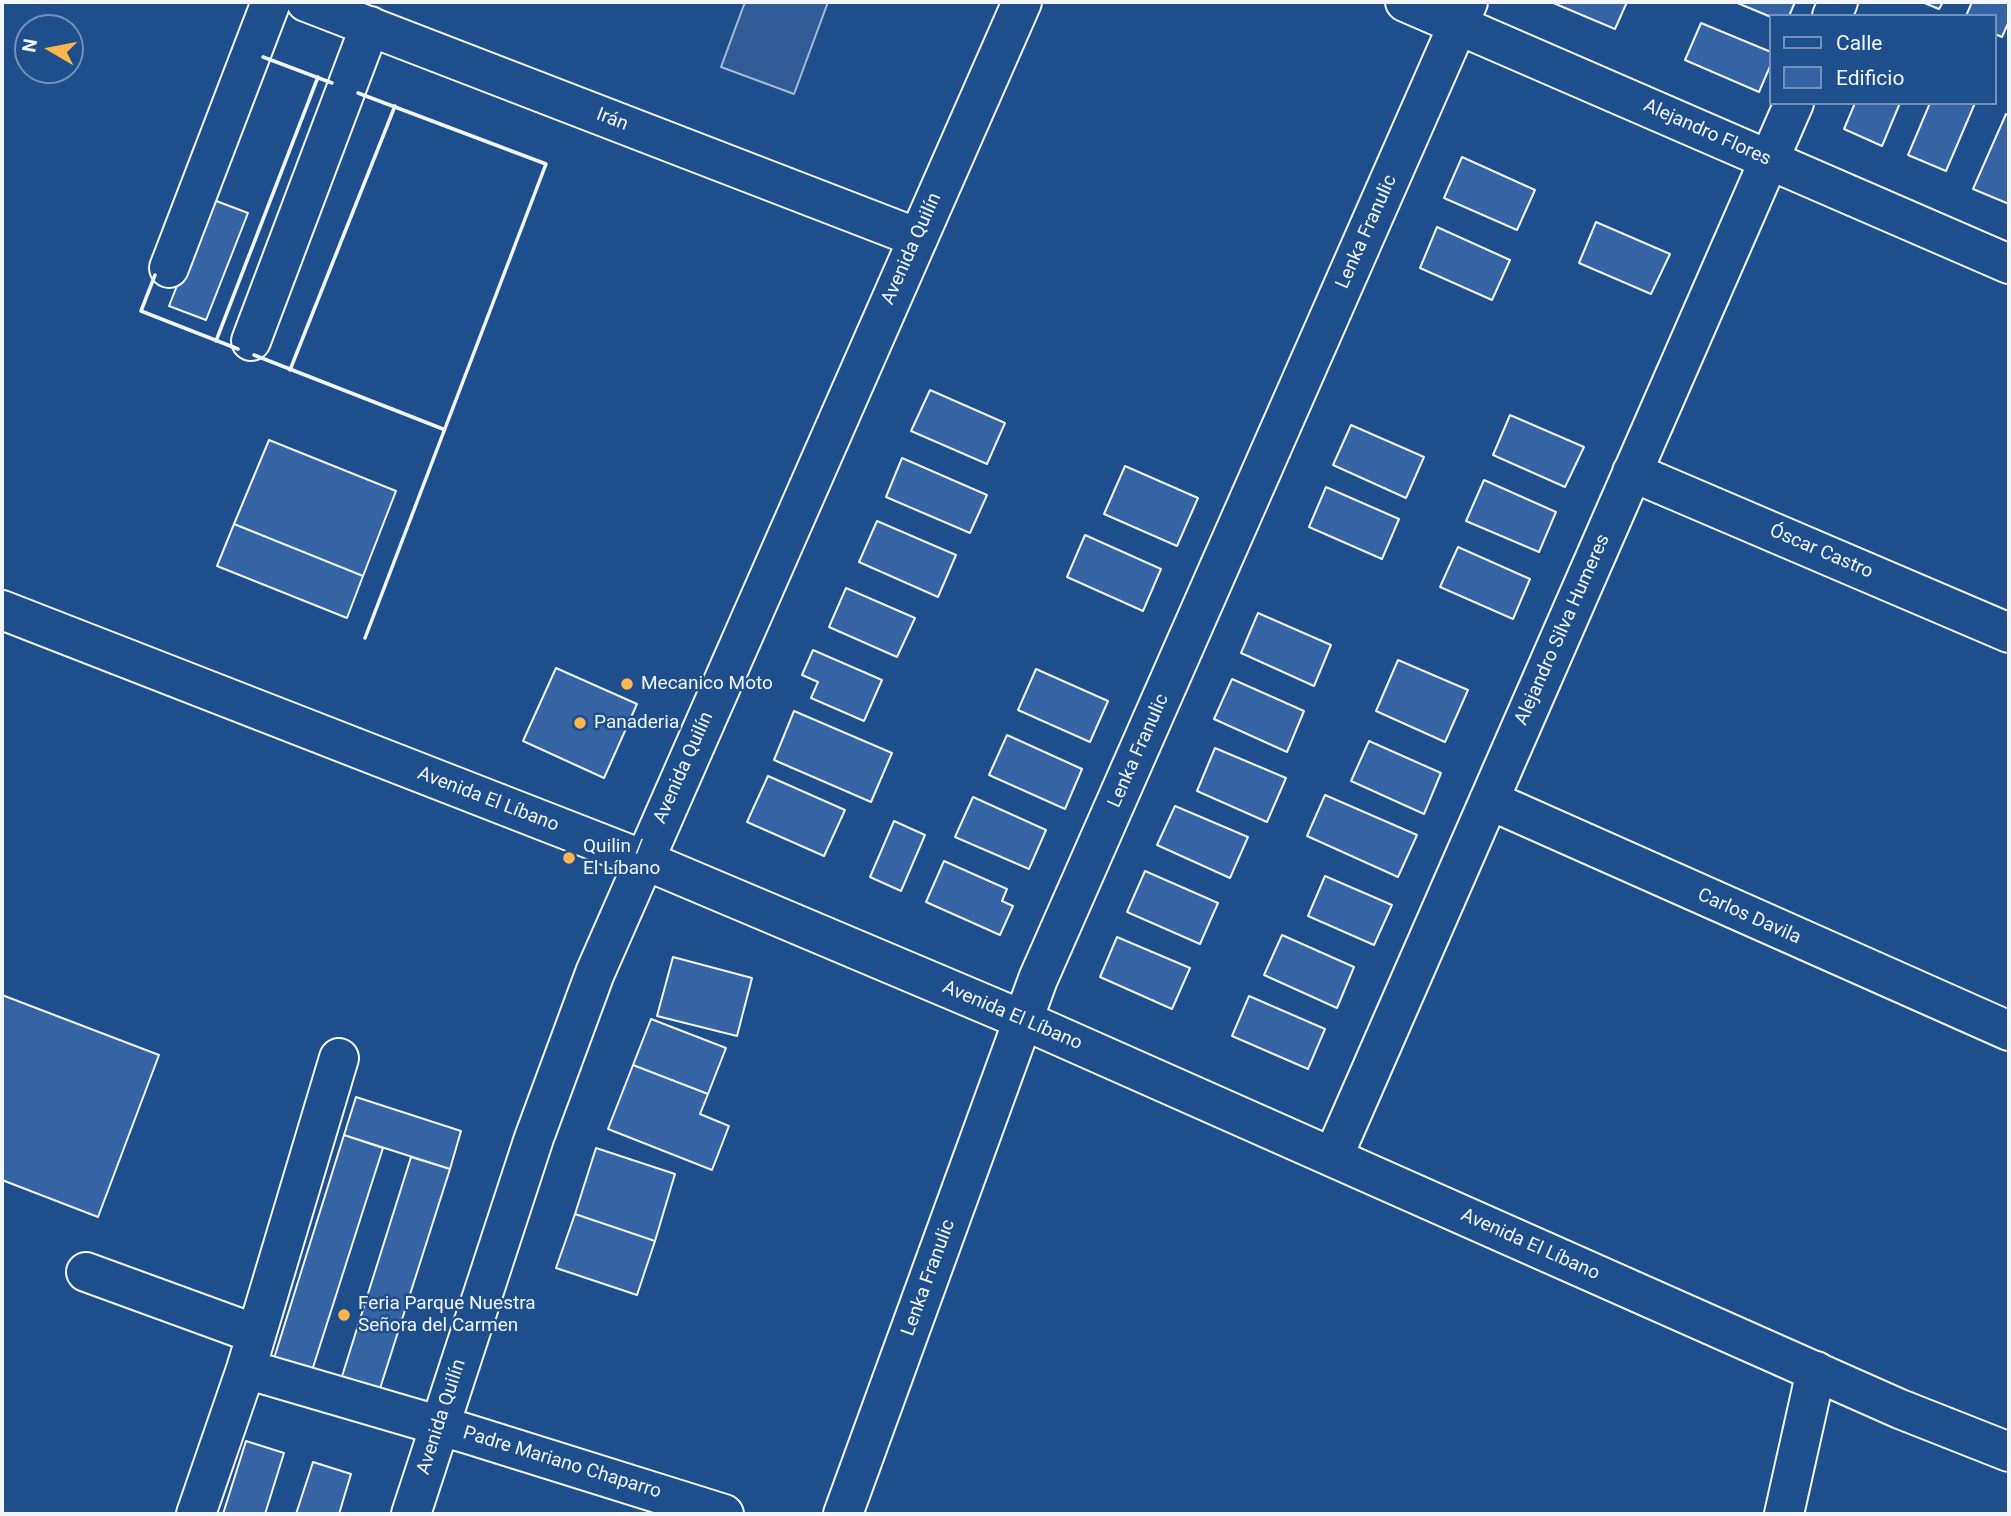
<!DOCTYPE html>
<meta charset="utf-8">
<style>
body{margin:0}
#map{position:relative;width:2011px;height:1516px;overflow:hidden;background:#1f4e8c;font-family:Roboto,sans-serif}
canvas{display:block}
.frame{position:absolute;inset:0;border:4px solid #f2f6ff;pointer-events:none}
.legend{position:absolute;left:1769px;top:14px;width:228px;height:91px;box-sizing:border-box;background:#1f4e8c;border:2px solid #7391ba;margin:0;padding:9px 12px;list-style:none;font-size:21px;color:#f2f6ff}
.legend li{display:flex;align-items:center;gap:14px;height:35px}
.legend b{width:35px;border:2px solid #7391ba}
.north{position:absolute;left:14px;top:14px;width:70px;height:70px;box-sizing:border-box;background:#1f4e8c;border:2px solid #7391ba;border-radius:50%;rotate:280deg;font-size:19px;font-weight:700;line-height:28px;text-align:center;color:#f2f6ff}
.north::after{content:'';display:block;margin:auto;width:24px;height:32px;background:#ffb74d;clip-path:polygon(50% 0,100% 100%,50% 72%,0 100%)}
</style>
<div id="map">
<canvas width="2011" height="1516"></canvas>
<div class="frame"></div>
<ul class="legend">
<li><b style="height:9px;background:#1f4e8c"></b>Calle</li>
<li><b style="height:19px;background:#3563a3"></b>Edificio</li>
</ul>
<div class="north">N</div>
</div>
<script>
const c = document.querySelector('canvas').getContext('2d');
c.lineJoin = 'round';
function fillPath(path, color) {
  c.fillStyle = color;
  c.fill(path, 'evenodd');
}
function poly(rows) {
  const path = new Path2D();
  for (const r of rows) {
    path.moveTo(r[0], r[1]);
    for (let i = 2; i < r.length; i += 2) path.lineTo(r[i], r[i + 1]);
  }
  return path;
}
function trace(path, color, width, dash) {
  c.strokeStyle = color;
  c.lineWidth = width;
  c.lineCap = dash ? 'butt' : 'round';
  c.setLineDash(dash || []);
  c.stroke(path);
}
function write(font, color, halo, rows, align = 'center') {
  c.font = font + ' Roboto,sans-serif';
  c.lineWidth = 5;
  c.setLineDash([]);
  c.textBaseline = 'middle';
  c.strokeStyle = halo;
  c.fillStyle = color;
  for (const [text, x, y, turn = 0] of rows) {
    c.save();
    c.translate(x, y);
    c.rotate((+turn || 0) * Math.PI / 180);
    c.textAlign = isNaN(turn) ? turn : align;
    if (halo) c.strokeText(text, 0, 0);
    c.fillText(text, 0, 0);
    c.restore();
  }
}
const built = poly([
 [745,2,828,2,794,94,721,67,745,2]
]);
const building = poly([
 [1551,2,1627,2,1615,29,1551,2],
 [1735,2,1795,2,1789,16,1771,17,1735,2],
 [1922,2,1943,2,1939,9,1922,2],
 [1972,2,2009,2,2009,21,2002,37,1995,34,1995,16,1966,16,1972,2],
 [1701,23,1771,52,1771,64,1759,92,1685,60,1701,23],
 [1855,103,1900,103,1882,146,1844,129,1855,103],
 [1930,103,1975,103,1946,171,1908,155,1930,103],
 [2006,114,2009,116,2009,204,1973,189,2006,114],
 [1462,157,1535,190,1517,230,1444,198,1462,157],
 [211,199,248,213,206,320,169,306,211,199],
 [1596,222,1670,254,1651,294,1579,263,1596,222],
 [1437,227,1510,260,1492,300,1420,268,1437,227],
 [930,390,1005,423,987,464,911,431,930,390],
 [1510,415,1584,447,1565,487,1493,455,1510,415],
 [1351,425,1424,457,1406,498,1333,465,1351,425],
 [269,440,396,491,363,576,234,524,269,440],
 [902,458,987,495,970,533,886,497,902,458],
 [1125,466,1198,498,1177,546,1104,514,1125,466],
 [1484,480,1556,512,1539,552,1466,521,1484,480],
 [1326,487,1399,519,1382,559,1309,527,1326,487],
 [877,521,956,555,938,597,859,562,877,521],
 [234,524,363,576,347,618,217,566,234,524],
 [1085,535,1161,569,1143,611,1067,577,1085,535],
 [1458,547,1530,579,1513,619,1440,587,1458,547],
 [846,588,915,618,897,657,829,627,846,588],
 [1258,613,1331,645,1314,686,1241,653,1258,613],
 [813,650,882,680,864,721,811,698,818,682,802,675,813,650],
 [1398,660,1468,690,1445,742,1376,711,1398,660],
 [556,668,637,704,604,778,523,741,556,668],
 [1036,669,1108,701,1090,742,1018,710,1036,669],
 [1232,679,1304,711,1287,752,1214,719,1232,679],
 [794,711,892,753,871,802,774,760,794,711],
 [1007,735,1082,769,1065,809,989,775,1007,735],
 [1369,741,1441,773,1424,814,1351,781,1369,741],
 [1215,748,1286,778,1267,822,1197,791,1215,748],
 [768,776,845,810,824,856,747,822,768,776],
 [1325,795,1417,835,1398,877,1307,836,1325,795],
 [973,797,1046,830,1029,869,955,837,973,797],
 [1175,806,1248,837,1230,878,1157,845,1175,806],
 [894,821,925,835,901,891,870,877,894,821],
 [944,861,1007,889,1002,901,1013,906,1000,935,926,902,944,861],
 [1145,871,1218,903,1200,944,1127,912,1145,871],
 [1325,876,1392,905,1374,945,1308,916,1325,876],
 [1282,935,1354,967,1337,1008,1264,975,1282,935],
 [1117,937,1190,968,1172,1009,1100,977,1117,937],
 [673,957,752,978,737,1036,657,1016,673,957],
 [2,995,159,1055,98,1217,2,1180,2,995],
 [1249,996,1325,1029,1308,1069,1232,1036,1249,996],
 [651,1019,726,1048,708,1094,633,1065,651,1019],
 [633,1065,708,1094,700,1114,729,1126,712,1170,608,1129,633,1065],
 [356,1097,461,1131,450,1169,344,1135,356,1097],
 [344,1135,383,1148,309,1380,271,1368,344,1135],
 [596,1148,675,1174,655,1241,575,1214,596,1148],
 [411,1157,450,1169,376,1401,338,1389,411,1157],
 [575,1214,655,1241,637,1295,556,1268,575,1214],
 [246,1441,284,1453,265,1514,223,1514,246,1441],
 [313,1462,351,1474,339,1514,296,1514,313,1462]
]);
const minor = poly([
 [306,2,918,238],
 [1405,2,2009,264],
 [1832,16,1838,2],
 [169,268,271,2],
 [251,341,370,26],
 [1632,472,2009,633],
 [1489,800,2009,1031],
 [1333,1157,1794,103],
 [86,1272,256,1334],
 [246,1369,468,1434,724,1514],
 [196,1514,246,1369,339,1058],
 [843,1514,1038,979,1468,2],
 [1784,1514,1816,1371]
]);
const major = poly([
 [2,610,644,860,1023,1020,1900,1409,2009,1452],
 [411,1514,534,1138,595,973,1022,2]
]);
const wall = poly([
 [263,57,332,83],
 [358,93,546,164,365,638],
 [155,275,141,311,238,349],
 [216,341,318,77],
 [254,355,443,429],
 [290,370,395,106]
]);
const markers = [
 [627,684,7,"#ffb74d"],
 [580,723,7,"#ffb74d"],
 [569,858,7,"#ffb74d"],
 [344,1315,7,"#ffb74d"]
];
const streetNames = [
 ["Irán",612,120,21],
 ["Alejandro Flores",1707,133,24],
 ["Lenka Franulic",1367,232,-66],
 ["Avenida Quilín",912,249,-66],
 ["Óscar Castro",1821,552,23],
 ["Alejandro Silva Humeres",1563,630,-66],
 ["Lenka Franulic",1139,751,-66],
 ["Avenida Quilín",684,768,-66],
 ["Avenida El Líbano",488,800,21],
 ["Carlos Davila",1749,917,24],
 ["Avenida El Líbano",1012,1016,23],
 ["Avenida El Líbano",1530,1245,24],
 ["Lenka Franulic",929,1278,-70],
 ["Avenida Quilín",442,1417,-72],
 ["Padre Mariano Chaparro",562,1463,17]
];
const poiNames = [
 ["Mecanico Moto",641,684],
 ["Panaderia",594,723],
 ["Quilin /",583,847],
 ["El Líbano",583,869],
 ["Feria Parque Nuestra",358,1304],
 ["Señora del Carmen",358,1326]
];
fillPath(built, '#305b95');
trace(built, '#a8bbd7', 2);
fillPath(building, '#3563a3');
trace(building, '#f2f6ff', 2);
trace(minor, '#f2f6ff', 42);
trace(major, '#f2f6ff', 42);
trace(minor, '#1f4e8c', 38);
trace(major, '#1f4e8c', 38);
trace(wall, '#f2f6ff', 3.5);
for (const [x, y, r, color] of markers) {
  const dot = new Path2D();
  dot.arc(x, y, r, 0, 2 * Math.PI);
  c.fillStyle = color;
  c.fill(dot);
  trace(dot, '#1f4e8c', 2.5);
}
write('19px', '#f2f6ff', '#1f4e8c', streetNames);
write('19px', '#f2f6ff', '#1f4e8c', poiNames, 'left');
</script>
